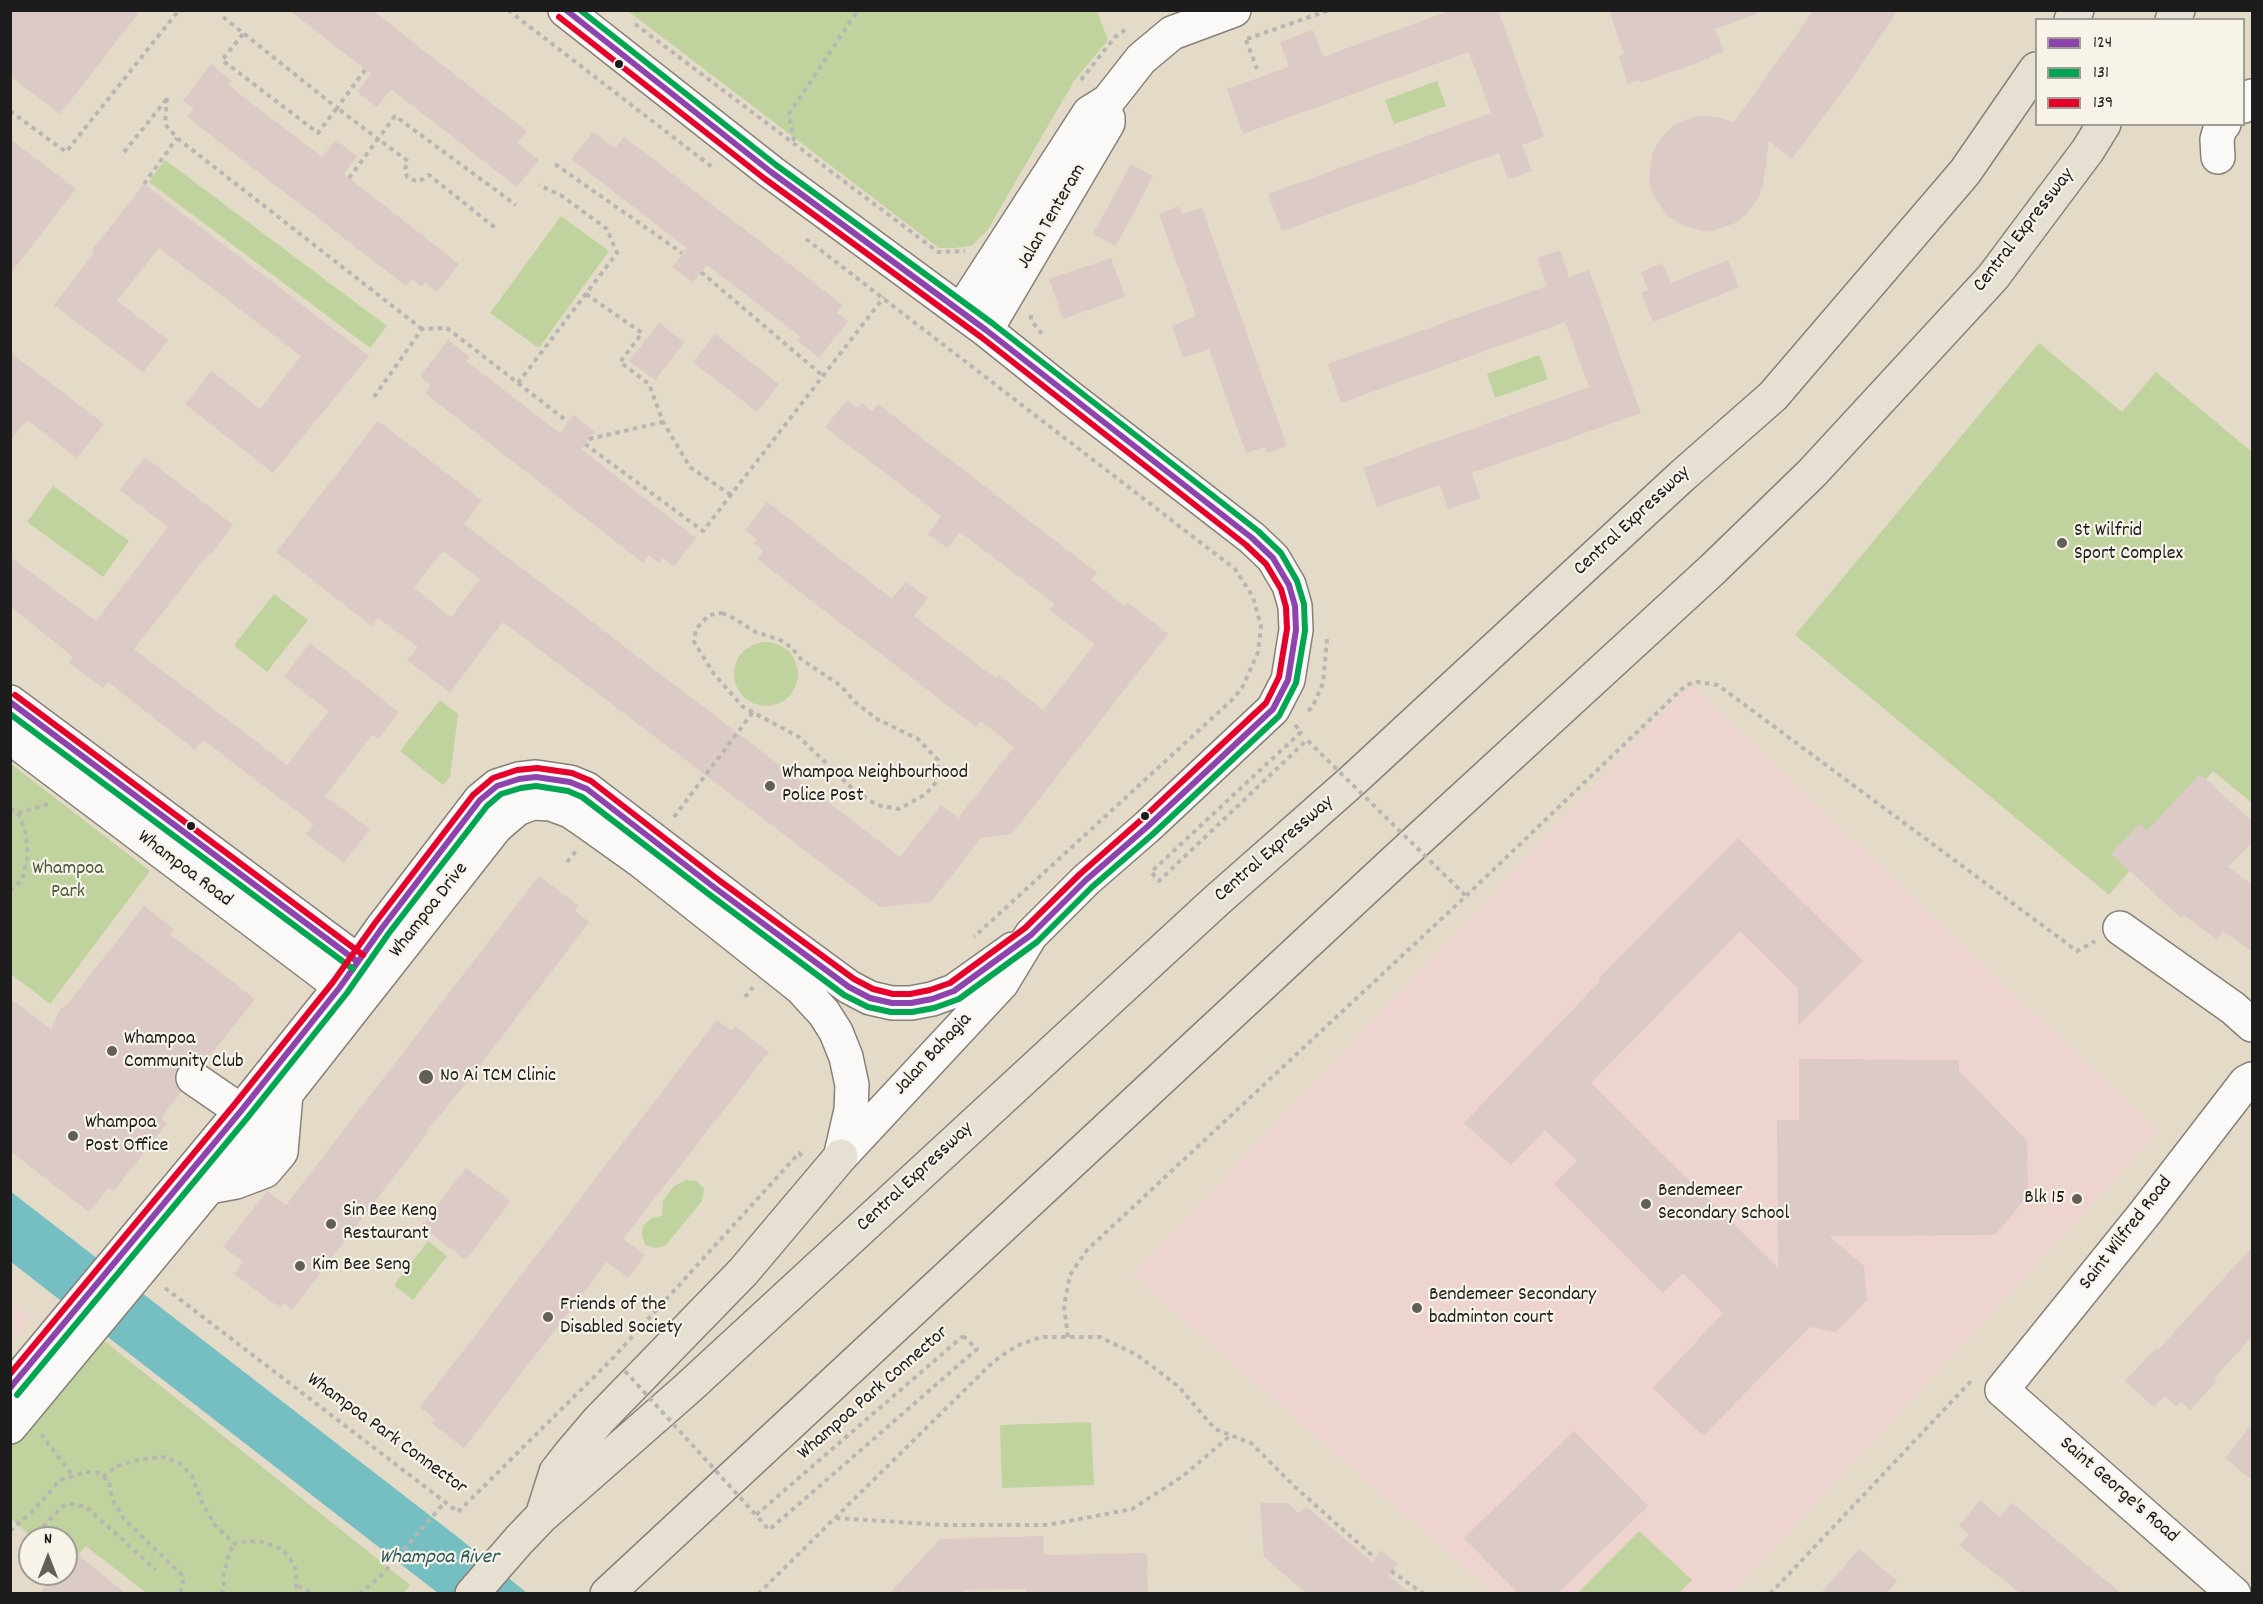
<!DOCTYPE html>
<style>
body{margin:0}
#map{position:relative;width:2263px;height:1604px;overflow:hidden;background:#e4dac8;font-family:Dekko,sans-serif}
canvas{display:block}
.frame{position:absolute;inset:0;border:12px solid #1c1c1c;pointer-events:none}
.legend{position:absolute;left:2035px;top:18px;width:210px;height:108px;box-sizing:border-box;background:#f7f3e8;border:2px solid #9f9d96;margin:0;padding:8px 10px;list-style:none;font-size:18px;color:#1c1c1c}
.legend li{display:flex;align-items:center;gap:12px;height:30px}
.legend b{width:30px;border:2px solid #9f9d96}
.north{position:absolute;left:18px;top:1526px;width:60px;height:60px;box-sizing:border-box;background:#f7f3e8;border:2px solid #9f9d96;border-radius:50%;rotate:0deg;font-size:16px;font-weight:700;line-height:24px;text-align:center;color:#1c1c1c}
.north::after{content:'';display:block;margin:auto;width:21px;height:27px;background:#625e58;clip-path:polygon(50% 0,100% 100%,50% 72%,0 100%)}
</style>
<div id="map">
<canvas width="2263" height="1604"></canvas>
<div class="frame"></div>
<ul class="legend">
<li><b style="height:8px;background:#8e44ad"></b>124</li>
<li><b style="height:8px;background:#00a651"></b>131</li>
<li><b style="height:8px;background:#e4002b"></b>139</li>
</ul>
<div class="north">N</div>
</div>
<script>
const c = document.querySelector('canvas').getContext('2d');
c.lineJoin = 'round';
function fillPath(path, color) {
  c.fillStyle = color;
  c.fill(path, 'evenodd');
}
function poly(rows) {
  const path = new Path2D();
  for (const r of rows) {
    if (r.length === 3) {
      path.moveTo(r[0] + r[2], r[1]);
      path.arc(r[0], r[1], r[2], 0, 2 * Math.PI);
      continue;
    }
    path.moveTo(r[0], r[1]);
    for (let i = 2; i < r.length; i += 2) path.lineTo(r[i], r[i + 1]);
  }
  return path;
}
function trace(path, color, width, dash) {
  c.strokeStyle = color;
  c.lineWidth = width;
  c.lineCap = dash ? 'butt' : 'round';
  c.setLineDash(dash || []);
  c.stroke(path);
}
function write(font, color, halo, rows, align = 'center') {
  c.font = font + ' Dekko,sans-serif';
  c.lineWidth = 4.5;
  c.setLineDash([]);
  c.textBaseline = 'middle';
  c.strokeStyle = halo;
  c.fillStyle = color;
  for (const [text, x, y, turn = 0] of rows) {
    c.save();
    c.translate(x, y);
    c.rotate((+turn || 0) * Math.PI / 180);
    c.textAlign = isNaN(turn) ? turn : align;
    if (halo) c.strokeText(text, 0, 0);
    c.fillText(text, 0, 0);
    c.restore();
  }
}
const built = poly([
 [1690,684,2159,1132,1733,1593,1494,1593,1132,1275],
 [11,1302,31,1318,11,1344]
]);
const green = poly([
 [628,11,1097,11,1108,40,1074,81,987,231,971,246,953,248,939,248],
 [1437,81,1446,106,1394,124,1385,100],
 [165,160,387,326,370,348,149,182],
 [561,216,609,251,539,348,490,313],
 [2039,343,2122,412,2156,372,2252,452,2252,803,2213,771,2109,895,1795,635],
 [1539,355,1548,379,1495,398,1487,374],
 [53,486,129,541,103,577,27,522],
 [274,594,308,620,267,672,234,645],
 [766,674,32],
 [440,700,458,714,450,777,443,785,400,751],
 [11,764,150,871,50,1004,11,974],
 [686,1180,697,1181,704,1189,702,1201,665,1246,656,1248,645,1245,642,1235,643,1226,651,1218,662,1216,663,1201,674,1186],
 [428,1241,447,1256,413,1300,394,1285],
 [93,1332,410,1585,403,1594,146,1593,86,1546,67,1566,66,1538,33,1538,11,1519,10,1437],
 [1091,1422,1094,1485,1002,1488,1000,1425],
 [1639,1531,1692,1580,1679,1593,1578,1593]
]);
const water = poly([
 [10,1191,459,1538,527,1593,438,1593,11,1262]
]);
const building = poly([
 [10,10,141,10,60,114,10,76],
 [289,10,372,10,527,131,517,143,539,160,517,187,391,89,377,107,357,92,371,74],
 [1452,10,1498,10,1544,137,1522,145,1532,171,1508,179,1499,153,1282,231,1268,194,1491,113,1469,52,1243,134,1227,89,1289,67,1280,42,1313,30,1323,57],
 [1609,10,1757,10,1757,14,1715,29,1724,52,1710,56,1710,58,1640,83,1639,80,1628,84,1619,56,1624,54],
 [1814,10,1898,10,1851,80,1792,159,1769,141,1763,185,1758,198,1747,214,1735,223,1709,232,1684,226,1667,215,1653,195,1649,181,1652,154,1660,139,1672,127,1684,120,1699,116,1716,117,1734,122],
 [211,64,232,81,228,85,322,157,336,140,357,156,344,174,459,264,437,292,425,282,422,287,412,279,406,286,187,117,194,109,183,101],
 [593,132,615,148,624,137,843,305,837,313,848,321,819,358,798,341,801,337,707,265,693,282,672,267,687,248,571,159],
 [10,139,76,189,10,274],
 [1131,164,1153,176,1116,246,1093,234],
 [144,184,369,356,273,473,185,404,211,371,260,409,301,356,159,248,117,301,168,340,143,372,54,305,94,253,92,250],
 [1179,206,1182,214,1202,208,1287,446,1267,453,1265,447,1246,453,1209,349,1183,358,1172,326,1196,316,1159,214],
 [1560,250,1569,277,1589,270,1641,413,1472,473,1480,498,1448,509,1440,485,1377,507,1363,468,1589,387,1565,322,1341,403,1328,364,1547,286,1537,258],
 [1111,258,1125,297,1063,319,1049,279],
 [1728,260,1739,287,1653,322,1641,293,1648,290,1641,272,1662,263,1671,283],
 [659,323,685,342,655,380,629,361],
 [715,334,779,384,757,412,693,362],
 [448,340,470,357,466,361,560,433,574,415,595,432,581,449,696,538,674,566,663,558,659,563,649,555,643,563,425,393,431,385,420,376],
 [10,352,104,424,77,458,27,420,10,441],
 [847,400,858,408,862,403,872,411,878,404,1097,573,1091,580,1125,606,1127,602,1168,634,1012,834,981,838,931,902,880,907,503,622,450,693,407,660,418,647,378,618,372,626,276,552,378,421,482,500,464,524,900,857,941,805,958,818,1014,747,981,721,976,727,757,559,763,551,753,543,757,539,745,530,767,502,892,599,906,582,928,598,914,616,996,679,999,675,1043,710,1095,644,1050,610,1055,604,960,532,947,548,928,534,941,516,825,427],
 [443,551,480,579,451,617,414,588],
 [145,457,233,525,212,553,210,552,134,649,287,765,329,711,284,677,310,643,399,712,378,739,372,735,325,796,370,829,344,863,306,834,314,824,203,740,195,750,108,682,103,688,69,663,73,657,10,606,10,557,96,621,168,527,120,490],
 [2200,774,2253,822,2253,842,2228,867,2253,885,2253,952,2223,931,2217,940,2184,915,2181,918,2111,854,2139,824,2147,831],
 [1738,838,1863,961,1798,1026,1798,988,1740,931,1591,1083,1778,1268,1777,1120,1799,1120,1799,1059,1959,1060,1959,1071,2027,1141,2028,1195,1995,1235,1829,1236,1864,1266,1867,1300,1836,1332,1810,1327,1703,1436,1653,1388,1723,1313,1683,1273,1663,1293,1554,1184,1577,1161,1545,1130,1511,1165,1464,1123,1600,981,1598,979],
 [539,876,579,906,575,911,589,922,476,1071,427,1131,428,1132,292,1310,284,1303,280,1308,234,1274,243,1262,223,1247,267,1191,286,1205],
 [144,906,174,929,170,934,255,999,204,1063,194,1059,185,1061,178,1067,174,1077,176,1086,181,1092,161,1118,167,1123,114,1191,109,1187,89,1212,10,1151,10,998,51,1029,60,1009,66,1006],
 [717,1020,731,1031,735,1026,769,1052,623,1239,645,1255,638,1265,628,1278,607,1262,464,1448,431,1423,435,1419,420,1407],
 [466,1168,511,1201,466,1260,421,1226],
 [2253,1246,2253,1336,2214,1378,2217,1381,2190,1410,2181,1401,2176,1406,2165,1396,2154,1407,2125,1381,2156,1348,2158,1350],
 [2253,1423,2253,1481,2225,1458],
 [1574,1431,1648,1506,1558,1593,1518,1593,1464,1538],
 [1980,1500,2000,1517,2012,1503,2121,1593,2020,1593,1959,1545,1969,1534,1959,1526],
 [1260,1503,1288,1503,1298,1513,1307,1507,1372,1562,1381,1550,1398,1564,1388,1575,1410,1593,1306,1593,1264,1557],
 [1043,1536,1044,1555,1147,1553,1148,1593,1026,1593,1026,1589,966,1590,963,1593,890,1593,940,1539],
 [1859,1549,1897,1581,1887,1593,1821,1593],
 [78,1554,99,1572,125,1593,40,1593,56,1574,66,1574,66,1563,71,1557,74,1559]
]);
const path = poly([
 [508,10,712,167],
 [223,17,337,108,365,70],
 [635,24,938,252,965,251],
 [243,34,222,60,318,133,337,108,378,139,395,116,516,205],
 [1247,39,1329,10],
 [1246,40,1257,69],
 [1081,80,1115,37,1125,30],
 [167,98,165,124,177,138,422,329],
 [10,111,66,152,179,10],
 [794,141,789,114,858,10],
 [124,152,167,99],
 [555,164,682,253],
 [349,178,378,139,408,161,405,169,407,177,418,182,429,175,498,230],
 [144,184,177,138],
 [806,239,1235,569,1253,597,1261,626,1258,652,1243,686,1234,698,974,937],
 [701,272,823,376],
 [586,294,642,333,620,362,649,384,663,422,690,467,731,495],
 [1031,315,1031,320,1042,334],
 [518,383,617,253,607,229,562,196,539,185],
 [374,397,422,329,447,328,568,422],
 [589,439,663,422],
 [585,444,703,531,884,297],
 [722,613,737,620,753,631,780,640,791,647,801,659,841,686,855,702,877,719,918,739,938,760,938,780,926,794,899,809,877,805,855,791,799,737,743,707,714,674,694,642,696,629,709,615,722,613],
 [1308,711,1313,706,1323,683,1327,639],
 [10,809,18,813,25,830,28,855,22,880,10,890],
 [18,813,48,804],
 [674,817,753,712],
 [567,862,576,851],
 [745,997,753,987],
 [165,1288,458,1512,612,1359,799,1153,802,1156],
 [963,1336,977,1349,769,1530,756,1515,963,1336],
 [1068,1337,1064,1306,1070,1275,1087,1250,1466,896,1686,685,1697,682,1718,685,2077,951,2095,941],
 [41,1434,73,1476],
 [103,1477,117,1466,141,1459,163,1457,179,1463,192,1476,201,1501,215,1525,235,1544,249,1541,262,1542,282,1549,294,1564,296,1572,296,1594],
 [836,1518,943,1525,1048,1525,1132,1509,1183,1476,1231,1435],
 [43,1527,63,1506,71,1504,86,1507,156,1570],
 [10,1531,36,1508,60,1480,86,1472,98,1473,109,1481,112,1499,124,1519,184,1577,180,1594],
 [1391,1571,1424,1594],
 [298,1586,315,1594],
 [221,1594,224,1589,223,1577,227,1561,230,1551,235,1544],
 [359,1594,380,1577,445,1502],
 [758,1594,994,1361,1016,1346,1041,1337,1100,1337,1137,1355,1178,1386,1215,1429,1251,1443,1295,1487,1375,1558],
 [1770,1594,1973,1379]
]);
const minor = poly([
 [565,10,771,172,986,330,1072,399,1252,538,1273,558,1289,585,1295,606,1296,630,1288,680,1273,709,1147,827,1086,880,1031,935,1002,983,841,1156],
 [2244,106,2252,96],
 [2218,157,2217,139,2221,126,2224,124],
 [961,311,1089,113,1108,101,1141,59,1172,33,1234,10],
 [986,330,1108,123,1108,118],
 [10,702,375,974],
 [10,737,358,1000],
 [2120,928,2233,1008,2252,1025],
 [193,1078,241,1111],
 [209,1187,236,1182,265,1171,281,1152,286,1094],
 [10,1389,241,1111,340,987,382,928,480,800,497,786,519,779,536,777,570,782,587,789,781,937,849,987,870,998,892,1003,911,1003,932,999,954,991,1013,949],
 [10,1427,286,1094,496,827,517,809,533,803,551,804,570,811,589,824,641,861,801,988,824,1013,836,1032,846,1057,852,1085,851,1110,841,1154],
 [2234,1594,2002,1390,2145,1213,2246,1082,2252,1079]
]);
const highway = poly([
 [2071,20,2077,10],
 [2172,20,2178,10],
 [542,1516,556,1472,570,1454,599,1420,743,1272,841,1156],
 [472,1594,519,1540,541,1517,688,1388,1216,901,1352,781,1682,476,1773,396,1965,172,2036,69],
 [607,1594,1395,861,1713,569,1812,473,1993,277,2088,150,2104,124]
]);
const pathBridge = poly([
 [1295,725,1301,732,1151,872,1159,881,1307,740,1466,896],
 [625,1371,756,1515]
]);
const bus1 = poly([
 [10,702,358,962],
 [10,1388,241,1111,340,987,382,928,480,800,497,786,519,779,536,777,570,782,587,789,715,888,849,987,870,998,892,1003,911,1003,932,999,954,991,1031,935,1086,880,1147,827,1273,709,1288,680,1296,630,1295,606,1289,585,1273,558,1252,538,986,330,771,172,566,10]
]);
const bus2 = poly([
 [10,714,353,969],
 [17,1395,248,1117,347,993,389,933,487,806,501,794,521,788,536,786,568,791,582,797,710,895,844,995,868,1007,891,1012,912,1012,934,1008,959,999,1037,942,1092,887,1153,834,1279,716,1296,683,1305,631,1304,604,1297,581,1281,553,1258,531,992,323,776,165,580,10]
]);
const bus3 = poly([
 [15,695,363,955],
 [10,1374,234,1105,333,982,375,923,473,795,493,778,517,770,537,768,572,773,591,781,720,881,854,979,873,989,893,994,910,994,930,990,950,983,1025,928,1080,874,1141,820,1266,703,1279,677,1287,629,1286,607,1281,589,1266,564,1246,545,981,337,765,179,559,17]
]);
const markers = [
 [619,64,5,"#1c1c1c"],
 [2062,543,6,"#625e58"],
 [770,786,6,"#625e58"],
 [1145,816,5,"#1c1c1c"],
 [191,826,5,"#1c1c1c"],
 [112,1051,6,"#625e58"],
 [426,1077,8,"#625e58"],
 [73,1136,6,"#625e58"],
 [2077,1199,6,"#625e58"],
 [1646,1204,6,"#625e58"],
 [331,1224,6,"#625e58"],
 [300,1266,6,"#625e58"],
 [1417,1308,6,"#625e58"],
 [548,1317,6,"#625e58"]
];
const streetNames = [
 ["Jalan Tenteram",1053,217,-60],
 ["Central Expressway",2025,231,-52],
 ["Central Expressway",1633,522,-43],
 ["Central Expressway",1275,850,-41],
 ["Whampoa Road",184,870,37],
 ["Whampoa Drive",430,911,-52],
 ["Jalan Bahagia",934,1055,-47],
 ["Central Expressway",916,1178,-43],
 ["Saint Wilfred Road",2127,1234,-52],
 ["Whampoa Park Connector",874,1394,-41],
 ["Whampoa Park Connector",386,1435,36],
 ["Saint George's Road",2118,1491,41]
];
const poiNames = [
 ["St Wilfrid",2074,532],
 ["Sport Complex",2074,555],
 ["Whampoa Neighbourhood",782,774],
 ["Police Post",782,797],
 ["Whampoa",124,1040],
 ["Community Club",124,1063],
 ["No Ai TCM Clinic",440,1077],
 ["Whampoa",85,1124],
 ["Post Office",85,1147],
 ["Bendemeer",1658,1192],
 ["Secondary School",1658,1215],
 ["Blk 15",2065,1199,"right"],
 ["Sin Bee Keng",343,1212],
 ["Restaurant",343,1235],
 ["Kim Bee Seng",312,1266],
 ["Bendemeer Secondary",1429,1296],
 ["badminton court",1429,1319],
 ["Friends of the",560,1306],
 ["Disabled Society",560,1329]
];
const parkNames = [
 ["Whampoa",68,870],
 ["Park",68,893]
];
const waterNames = [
 ["Whampoa River",439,1559]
];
fillPath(built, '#eed4cf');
fillPath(green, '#c0d39e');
fillPath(water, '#75bfc2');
fillPath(building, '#dccac6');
trace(minor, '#868178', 36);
trace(highway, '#868178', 36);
trace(path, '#b8b6b3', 4, [4.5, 4.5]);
trace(minor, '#fbf9f7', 33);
trace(highway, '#e6e0d2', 33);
trace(pathBridge, '#b8b6b3', 4, [4.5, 4.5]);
trace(bus1, '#8e44ad', 6);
trace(bus2, '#00a651', 6);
trace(bus3, '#e4002b', 6);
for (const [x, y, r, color] of markers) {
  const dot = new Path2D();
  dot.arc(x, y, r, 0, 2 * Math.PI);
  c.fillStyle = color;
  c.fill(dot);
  trace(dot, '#f7f3e8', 2);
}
write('20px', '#1c1c1c', '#f7f3e8', streetNames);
write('20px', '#1c1c1c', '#f7f3e8', poiNames, 'left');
write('20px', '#4b5a3d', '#f7f3e8', parkNames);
write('italic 21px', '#2d595d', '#f7f3e8', waterNames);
</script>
